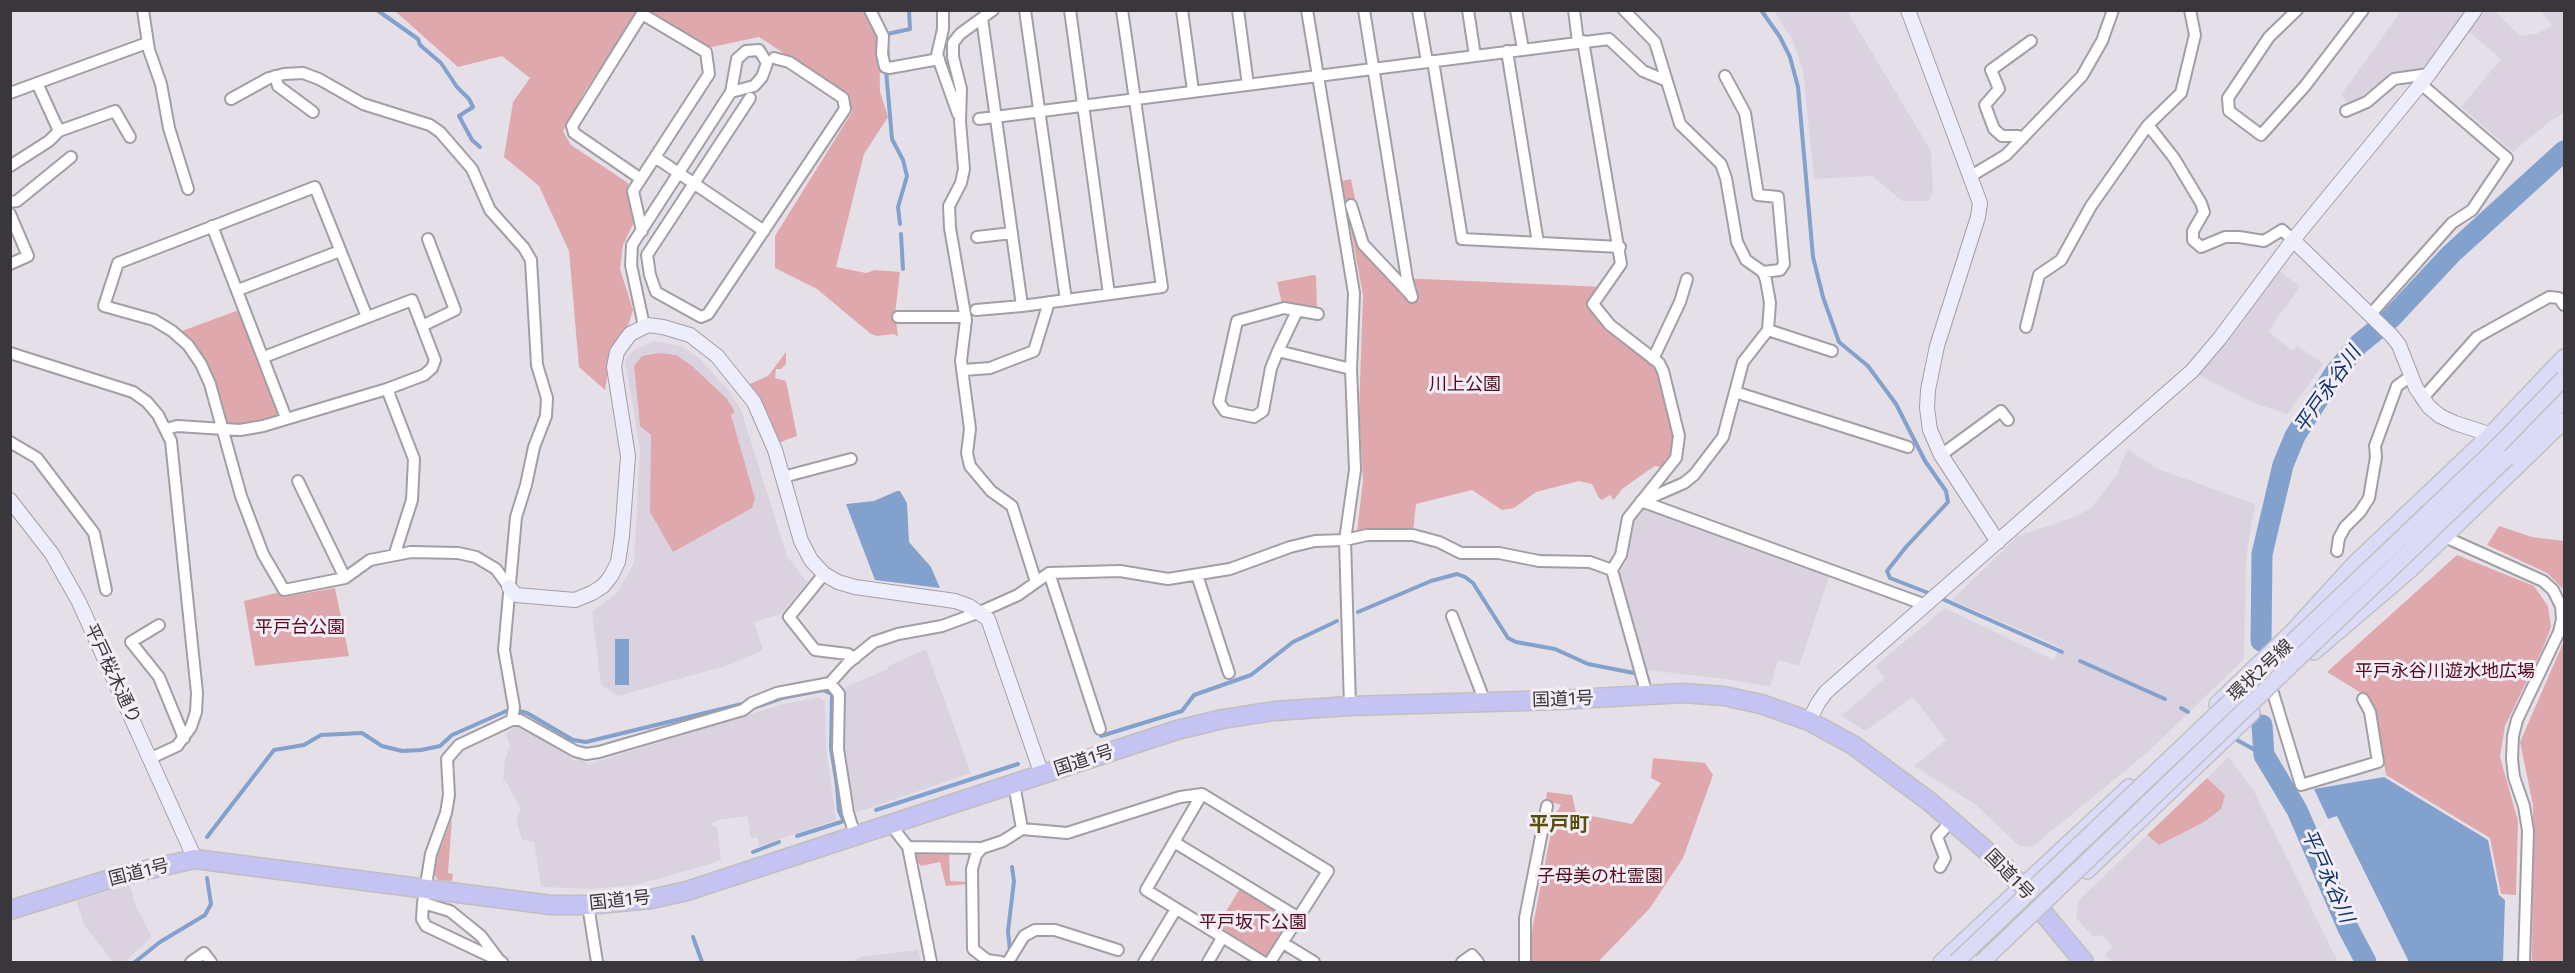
<!DOCTYPE html>
<meta charset="utf-8">
<style>
body{margin:0}
#map{position:relative;width:2575px;height:973px;overflow:hidden;background:#e5e0e8;font-family:"Fira Sans",sans-serif}
canvas{display:block}
.frame{position:absolute;inset:0;border:12px solid #39373b;pointer-events:none}
</style>
<div id="map">
<canvas width="2575" height="973"></canvas>
<div class="frame"></div>
</div>
<script>
const c = document.querySelector('canvas').getContext('2d');
c.lineJoin = 'round';
function fillPath(path, color) {
  c.fillStyle = color;
  c.fill(path, 'evenodd');
}
function poly(rows) {
  const path = new Path2D();
  for (const r of rows) {
    path.moveTo(r[0], r[1]);
    for (let i = 2; i < r.length; i += 2) path.lineTo(r[i], r[i + 1]);
  }
  return path;
}
function trace(path, color, width, dash) {
  c.strokeStyle = color;
  c.lineWidth = width;
  c.lineCap = dash ? 'butt' : 'round';
  c.setLineDash(dash || []);
  c.stroke(path);
}
function write(font, color, halo, rows, align = 'center') {
  c.font = font + ' "Fira Sans","Noto Sans JP",sans-serif';
  c.lineWidth = 6;
  c.setLineDash([]);
  c.textBaseline = 'middle';
  c.strokeStyle = halo;
  c.fillStyle = color;
  for (const [text, x, y, turn = 0] of rows) {
    c.save();
    c.translate(x, y);
    c.rotate((+turn || 0) * Math.PI / 180);
    c.textAlign = isNaN(turn) ? turn : align;
    if (halo) c.strokeText(text, 0, 0);
    c.fillText(text, 0, 0);
    c.restore();
  }
}
const built = poly([
 [1774,11,1847,11,1931,151,1933,193,1929,201,1902,201,1872,176,1814,179,1803,70,1793,41],
 [2401,11,2469,11,2425,70,2350,105,2341,95],
 [2485,11,2495,11,2520,36,2538,33,2552,26,2541,11,2564,11,2564,113,2549,122,2513,152,2461,107,2501,59,2468,31],
 [2277,269,2300,287,2268,331,2293,351,2297,345,2323,364,2288,414,2256,404,2196,374],
 [653,341,682,346,700,359,730,392,741,410,787,556,807,582,781,614,754,622,763,650,729,665,618,696,601,685,592,612,618,592,634,563,640,449,625,360,634,350],
 [2127,449,2158,469,2255,504,2246,558,2244,659,2149,751,2032,847,2019,846,1976,805,1914,766,1946,740,1913,697,1865,731,1841,716,1885,678,1875,666,1945,608,2054,660,2060,647,1952,600,2018,536,2072,518,2091,508,2118,473],
 [1643,508,1830,574,1799,666,1778,660,1770,687,1734,680,1647,670,1619,574,1628,558,1633,522],
 [926,649,971,773,852,814,842,753,843,688,888,669,888,666],
 [819,697,825,702,826,748,836,820,759,846,758,838,751,838,747,816,718,820,710,824,717,827,721,860,710,864,635,885,592,889,541,887,534,842,522,840,516,818,521,810,506,781,503,780,505,761,510,745,506,734,515,727,518,726,541,736,575,761,578,758,589,764,780,705],
 [2228,757,2254,791,2338,962,2111,962,2105,954,2113,948,2103,935,2093,937,2076,918,2079,900,2147,835,2159,845,2225,795,2207,778],
 [130,885,135,905,152,937,126,960,126,962,113,962,85,926,76,901],
 [918,950,921,962,852,962,860,957]
]);
const green = poly([
 [395,11,638,11,585,91,563,131,571,145,628,183,635,220,623,245,620,269,633,310,627,329,612,346,605,390,579,367,569,251,539,186,504,157,513,102,530,78,502,56,458,67],
 [642,11,867,11,879,32,880,92,888,117,864,154,836,267,866,273,875,270,900,272,895,314,898,336,893,334,877,336,871,334,817,289,775,268,775,236,852,112,850,97,759,37,707,48],
 [1351,179,1360,223,1367,241,1399,278,1605,287,1593,304,1659,363,1672,433,1673,451,1661,467,1655,466,1643,474,1622,489,1614,500,1610,495,1602,500,1599,498,1592,484,1579,481,1536,492,1514,508,1502,510,1472,490,1416,504,1413,531,1357,532,1363,480,1359,412,1363,295,1342,181],
 [1313,275,1316,276,1317,310,1282,304,1277,282],
 [239,310,279,415,258,421,237,424,227,423,207,361,182,331],
 [786,352,786,364,781,369,776,369,775,378,786,381,797,436,778,443,750,384,768,376],
 [659,353,676,355,691,365,727,399,735,412,731,415,755,499,752,508,673,552,650,512,651,435,640,426,634,366,642,356],
 [2499,526,2532,537,2564,541,2564,590,2547,573,2487,545],
 [2457,555,2534,586,2548,606,2551,627,2543,648,2505,726,2500,757,2518,821,2516,895,2501,894,2490,838,2386,775,2374,709,2363,694,2327,672],
 [335,588,349,656,255,666,244,601,280,592,283,597],
 [2564,641,2564,962,2532,962,2533,805,2520,742],
 [1653,758,1705,763,1713,775,1683,858,1650,908,1598,962,1529,962,1533,925,1554,817,1561,805,1546,800,1547,792,1572,795,1576,813,1632,824,1661,783,1651,778],
 [2207,778,2225,795,2221,809,2204,822,2159,845,2147,835],
 [452,818,448,873,453,874,452,881,438,880,434,874,438,855],
 [915,851,949,851,950,881,968,882,968,884,946,886,940,862,921,866,916,860],
 [1241,887,1291,916,1265,959,1215,929]
]);
const water = poly([
 [897,491,900,491,907,503,909,542,931,567,940,588,875,580,846,504,874,501],
 [615,639,629,639,629,685,615,685],
 [2384,777,2488,840,2499,895,2505,900,2503,962,2409,962,2337,816,2328,819,2314,789]
]);
const stream = poly([
 [377,10,418,39,420,45,441,63,457,87,469,99,473,107,459,116,472,140,480,147],
 [1761,10,1780,37,1790,57,1798,87,1813,257,1823,297,1839,342,1868,366,1896,404,1925,461,1946,491,1948,502,1906,547,1887,571,1890,578,1931,594],
 [887,36,887,34,910,29,909,10],
 [887,44,888,60],
 [886,70,892,139,903,160,907,176,898,207,900,224],
 [901,234,903,269],
 [1938,597,2062,652],
 [1358,612,1431,581,1457,574,1465,577,1473,583,1508,638,1516,642,1555,649,1588,664,1634,673],
 [2080,661,2165,699],
 [2181,708,2188,712],
 [1101,736,1182,711,1194,695,1251,675,1293,642,1337,621],
 [2235,739,2264,755],
 [876,810,1018,764],
 [207,837,274,750,304,745,321,735,362,733,382,746,402,751,421,750,440,746,452,735,511,709,527,713,573,740,586,742,742,704,753,708,782,698,823,690,832,694,831,748,837,786,839,811,844,821,797,836],
 [753,852,779,842],
 [693,937,702,962],
 [1010,951,1008,931,1014,881,1012,867],
 [135,962,160,942,205,915,211,904,207,878]
]);
const river = poly([
 [2261,641,2262,554,2283,465,2295,436,2334,374,2359,344,2391,318,2451,254,2564,151],
 [2262,725,2264,755,2297,810,2348,928,2366,962]
]);
const street = poly([
 [143,10,149,50,161,84,169,128,188,189],
 [870,10,883,36,882,54,885,67,889,68,939,59],
 [943,10,943,29,937,55,958,114],
 [993,10,960,34,953,43,953,57,961,89,960,121,964,169,961,183,949,206,950,228,966,320,961,361,970,429,967,453,970,466,991,491,1012,506,1036,582],
 [1025,10,1066,300],
 [1070,10,1109,294],
 [1182,10,1193,91],
 [1238,10,1248,85],
 [1307,10,1354,293,1351,369,1355,470,1345,540,1350,706],
 [1364,10,1407,279,1412,297],
 [1418,10,1427,62],
 [1468,10,1475,56],
 [1516,10,1523,49],
 [1574,10,1578,42],
 [1624,10,1655,42,1680,124,1721,164,1726,178,1737,242,1746,260,1763,272,1766,280,1770,303,1768,330,1743,362,1723,437,1694,475,1684,483,1643,501],
 [2297,10,2269,37,2228,98,2229,111,2261,135,2305,86,2363,10],
 [982,18,1022,306],
 [1583,41,1621,264,1593,304,1610,325,1659,363,1663,371,1679,436,1676,458,1628,518,1621,555,1612,570,1647,695],
 [1507,51,1538,243],
 [1433,61,1462,239,1620,247],
 [275,76,278,86,313,112],
 [1725,76,1745,113,1758,195,1778,197,1784,264,1780,270,1763,272],
 [37,83,59,131],
 [10,93,147,43],
 [750,98,647,255,650,275,656,292,701,317,708,314,845,109,843,98,789,62,774,58],
 [231,99,269,78,284,74,303,73,319,79,363,104,430,125,440,132,472,169,490,210,524,248,531,260,537,365,547,398,546,416,534,447,526,485,516,517,504,650,514,707,512,720],
 [2346,111,2367,102,2394,79,2429,74],
 [979,119,1609,39,1643,71,1667,81],
 [2148,125,2174,158,2201,203,2204,212,2193,231,2193,240,2201,247,2225,237,2239,237,2264,241,2282,230,2293,240],
 [2022,139,2018,136,2002,136,1994,129,1985,105,1999,89,1991,70,2031,41],
 [655,157,764,231],
 [10,166,49,141,59,131,115,111,130,137],
 [1971,176,2006,155,2082,76,2102,41,2113,10],
 [641,179,574,133,572,126,642,14,706,52,709,74,633,191,642,231],
 [10,202,17,201,71,157],
 [1351,205,1363,244,1411,295],
 [10,214,28,256,10,264],
 [212,226,286,418],
 [977,237,1012,233],
 [238,290,340,251],
 [976,310,1022,306,1162,287,1122,10],
 [1318,314,1284,308,1237,321,1219,402,1225,411,1254,417,1263,411,1271,368,1278,351,1351,369],
 [2370,315,2452,223,2472,210,2507,158,2421,84],
 [367,317,315,187,118,263,104,306,154,320,172,331,188,345,201,364,210,384,241,496,263,554,284,590,345,578,370,560,411,552,458,553,476,557,496,569,509,587],
 [898,317,965,317],
 [422,326,455,310,428,239],
 [644,326,631,265,632,245,731,92,737,59,746,51,759,50,767,63,762,77,754,86,731,92],
 [2026,327,2039,275,2061,260,2091,206,2148,125,2181,93,2195,35,2190,10],
 [1768,330,1832,351],
 [1278,351,1297,311],
 [10,353,133,392,147,402,158,415,171,441,197,693,196,712,191,727,177,746,151,758],
 [1653,359,1680,302,1687,279],
 [964,370,990,368,1034,351,1049,302],
 [387,389,414,459,412,500,395,553],
 [1735,392,1908,447],
 [2422,399,2477,337,2549,297,2559,298,2564,305],
 [167,429,177,426,240,430,263,426,387,389,424,375,432,368,435,360,412,300,264,357],
 [10,442,37,458,94,533,106,590],
 [1941,455,2001,411,2008,420],
 [783,477,851,459],
 [298,481,345,578],
 [1641,501,1926,605],
 [2445,537,2543,581,2553,590,2561,606,2562,619,2559,632,2517,720,2513,736,2512,759,2514,777,2524,806,2528,831,2524,962],
 [2337,551,2339,538,2345,527,2360,512,2369,498,2376,457,2375,446,2397,386,2411,376],
 [1049,573,1100,729],
 [824,574,789,617,815,650,848,654,855,658],
 [1197,575,1229,673],
 [1452,616,1485,702],
 [159,625,131,642,159,677,184,738],
 [830,683,839,694,838,749,848,813,855,835],
 [2273,693,2301,785,2378,762,2370,712,2363,699],
 [1014,784,1022,829],
 [1202,794,1146,890,1263,962],
 [893,823,897,833,908,847,931,962],
 [1174,842,1299,918],
 [908,847,982,848],
 [1940,867,1945,858,1937,837,1951,821],
 [423,903,450,911,481,936,499,960],
 [588,905,597,962],
 [1283,943,1314,962],
 [191,962,204,953,211,962],
 [502,962,426,926,422,919,423,903,431,854,446,813,449,795,447,759,459,745,512,720,520,720,575,751,586,754,599,752,743,710,752,703,777,693,830,683,848,663,874,642,898,634,942,626,980,612,1018,595,1049,573,1120,571,1168,579,1230,569,1290,547,1315,541,1345,540,1367,535,1413,535,1439,542,1461,553,1499,553,1539,561,1590,562,1612,570],
 [1001,962,987,960,973,949,972,869,976,855,982,848,1003,841,1022,829,1067,833,1180,797,1202,794,1328,871,1270,962],
 [1008,962,1024,936,1035,930,1055,930,1118,950],
 [1144,962,1176,909],
 [1208,962,1222,938],
 [1462,962,1472,955,1478,962],
 [1525,962,1525,918,1547,806]
]);
const secondary = poly([
 [1908,10,1980,203,1978,217,1937,346,1928,390,1927,408,1930,430,1941,455,1998,542],
 [2293,240,2392,336,2399,345,2416,388,2429,407,2440,416,2455,423,2498,437],
 [10,500,52,554,79,602,195,859],
 [509,587,516,595,575,600,592,593,603,586,611,576,618,562,622,536,628,456,614,367,617,352,630,334,648,325,663,327,690,335,717,356,754,402,775,450,801,541,811,560,824,574,838,582,855,587,955,601,969,606,988,619,1042,775],
 [1809,721,1818,703,1826,692,2192,371,2220,338,2293,240,2429,74,2475,10]
]);
const primary = poly([
 [2507,458,2564,400],
 [2314,652,2410,570,2564,421],
 [2217,704,2292,632,2354,564,2490,435,2564,357],
 [2087,871,2252,713],
 [1941,962,2129,787]
]);
const highway = poly([
 [10,910,123,875,195,859,551,905,588,905,651,899,687,891,1177,730,1223,719,1274,711,1350,706,1558,700,1683,693,1724,696,1761,704,1809,721,1853,745,1930,802,2005,867,2084,962]
]);
const primaryBridge = poly([
 [1956,962,2496,448,2564,378],
 [1982,962,2507,458]
]);
const parkNames = [
 ["川上公園",1465,385],
 ["平戸台公園",300,628],
 ["平戸永谷川遊水地広場",2445,672],
 ["子母美の杜霊園",1600,877],
 ["平戸坂下公園",1253,923]
];
const streetNames = [
 ["環状2号線",2261,671,-43],
 ["平戸桜木通り",112,674,65],
 ["国道1号",1563,700,-2],
 ["国道1号",1084,761,-18],
 ["国道1号",139,873,-14],
 ["国道1号",2009,875,46],
 ["国道1号",620,901,-6]
];
const waterNames = [
 ["平戸永谷川",2328,390,-55],
 ["平戸永谷川",2327,876,66]
];
const neighbourhoodNames = [
 ["平戸町",1559,825]
];
fillPath(built, '#dbd2e0');
fillPath(green, '#dea8ad');
fillPath(water, '#83a1cd');
trace(stream, '#83a1cd', 4);
trace(river, '#83a1cd', 21);
trace(street, '#a39ea6', 14);
trace(secondary, '#a39ea6', 16);
trace(primary, '#c0bfc0', 18);
trace(highway, '#c0bfc0', 21);
trace(street, '#fff', 10);
trace(secondary, '#ededfb', 14);
trace(primary, '#dcdbf7', 15);
trace(highway, '#c4c3f1', 18);
trace(primaryBridge, '#c0bfc0', 18, []);
trace(primaryBridge, '#dcdbf7', 15);
write('18px', '#530a1d', '#f3edf5', parkNames);
write('18px', '#39373b', '#f3edf5', streetNames);
write('italic 20px', '#0e356a', '#f3edf5', waterNames);
write('bold 20px', '#594d0d', '#f3edf5', neighbourhoodNames);
</script>
